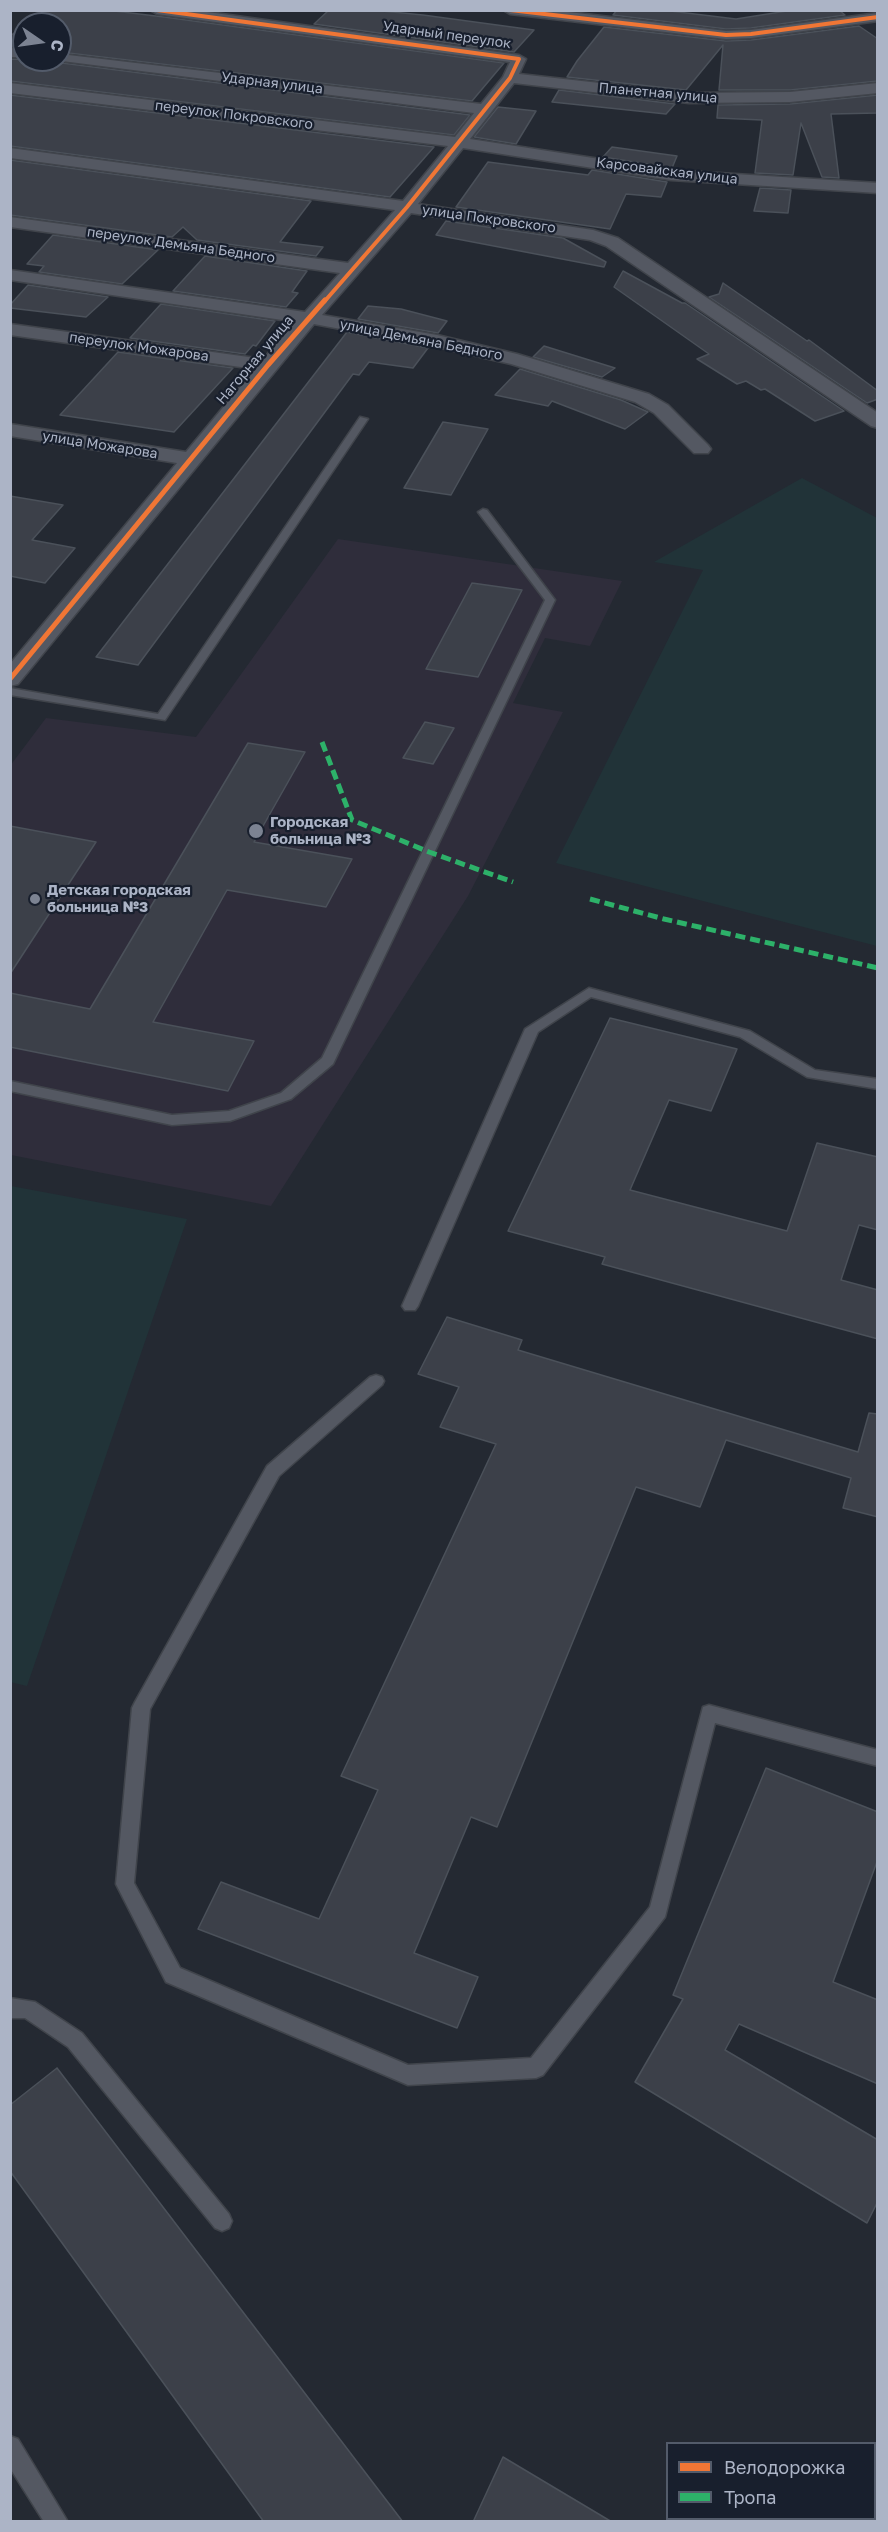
<!DOCTYPE html>
<meta charset="utf-8">
<style>
body{margin:0}
#map{position:relative;width:888px;height:2532px;overflow:hidden;background:#242932;font-family:"Golos Text",sans-serif}
canvas{display:block}
.frame{position:absolute;inset:0;border:12px solid #acb4c6;pointer-events:none}
.legend{position:absolute;left:666px;top:2442px;width:210px;height:78px;box-sizing:border-box;background:#181f2d;border:2px solid #535b6a;margin:0;padding:8px 10px;list-style:none;font-size:18px;color:#acb4c6}
.legend li{display:flex;align-items:center;gap:12px;height:30px}
.legend b{width:30px;border:2px solid #535b6a}
.north{position:absolute;left:12px;top:12px;width:60px;height:60px;box-sizing:border-box;background:#181f2d;border:2px solid #535b6a;border-radius:50%;rotate:103deg;font-size:16px;font-weight:700;line-height:24px;text-align:center;color:#acb4c6}
.north::after{content:'';display:block;margin:auto;width:21px;height:27px;background:#7c8392;clip-path:polygon(50% 0,100% 100%,50% 72%,0 100%)}
</style>
<div id="map">
<canvas width="888" height="2532"></canvas>
<div class="frame"></div>
<ul class="legend">
<li><b style="height:8px;background:#f07635"></b>Велодорожка</li>
<li><b style="height:8px;background:#2db169"></b>Тропа</li>
</ul>
<div class="north">С</div>
</div>
<script>
const c = document.querySelector('canvas').getContext('2d');
c.lineJoin = 'round';
function fillPath(path, color) {
  c.fillStyle = color;
  c.fill(path, 'evenodd');
}
function poly(rows) {
  const path = new Path2D();
  for (const r of rows) {
    path.moveTo(r[0], r[1]);
    for (let i = 2; i < r.length; i += 2) path.lineTo(r[i], r[i + 1]);
  }
  return path;
}
function trace(path, color, width, dash) {
  c.strokeStyle = color;
  c.lineWidth = width;
  c.lineCap = dash ? 'butt' : 'round';
  c.setLineDash(dash || []);
  c.stroke(path);
}
function write(font, color, halo, rows, align = 'center') {
  c.font = font + ' "Golos Text",sans-serif';
  c.lineWidth = 4.5;
  c.setLineDash([]);
  c.textBaseline = 'middle';
  c.strokeStyle = halo;
  c.fillStyle = color;
  for (const [text, x, y, turn = 0] of rows) {
    c.save();
    c.translate(x, y);
    c.rotate((+turn || 0) * Math.PI / 180);
    c.textAlign = isNaN(turn) ? turn : align;
    if (halo) c.strokeText(text, 0, 0);
    c.fillText(text, 0, 0);
    c.restore();
  }
}
const medical = poly([
 [338,539,622,581,590,646,545,638,513,703,563,712,468,896,271,1206,11,1155,10,766,46,718,196,737]
]);
const green = poly([
 [802,478,877,518,877,946,556,863,703,570,654,562],
 [11,1186,187,1219,27,1686,10,1682]
]);
const building = poly([
 [46,10,106,10,164,17,504,63,472,101,60,52,60,24,27,24,46,10],
 [329,10,372,10,423,15,534,30,514,52,314,24,329,10],
 [617,10,662,10,736,19,793,10,839,10,845,15,751,28,726,29,613,15,617,10],
 [24,26,24,47,10,46,10,36,24,26],
 [859,26,878,39,878,81,790,90,719,90,723,45,686,90,567,77,577,61,604,27,726,41,751,40,859,26],
 [10,59,52,60,54,62,470,115,454,135,10,81,10,59],
 [559,90,675,104,666,114,552,102,559,90],
 [10,95,434,147,390,197,10,146,10,95],
 [878,95,878,113,831,114,839,178,822,177,801,123,793,175,755,173,762,120,717,118,718,105,790,104,878,95],
 [498,107,536,111,516,144,474,137,498,107],
 [612,147,677,156,672,168,603,157,612,147],
 [10,160,311,201,280,242,323,247,316,256,197,240,183,227,172,237,10,215,10,160],
 [488,162,588,175,592,170,667,182,661,197,626,194,610,229,456,207,488,162],
 [760,188,791,190,788,213,754,211,760,188],
 [446,221,563,238,606,262,604,267,436,235,446,221],
 [53,235,158,250,122,284,39,272,44,266,27,264,53,235],
 [205,256,307,271,292,292,298,293,286,307,173,291,205,256],
 [623,271,682,303,685,303,844,411,815,421,765,389,761,390,746,381,737,384,697,359,709,354,614,287,623,271],
 [723,283,807,341,809,340,878,391,878,399,867,403,709,297,719,294,723,283],
 [28,285,108,297,86,317,10,308,10,305,28,285],
 [161,304,275,321,256,346,253,345,245,354,130,338,161,304],
 [368,306,401,309,447,321,438,333,358,319,368,306],
 [347,332,428,348,413,368,369,362,359,375,353,374,138,665,96,657,347,332],
 [544,346,615,368,602,377,533,357,544,346],
 [118,352,233,368,174,432,60,415,118,352],
 [520,369,621,400,648,412,625,429,552,401,548,406,495,395,520,369],
 [443,422,488,429,451,495,404,488,443,422],
 [10,496,63,505,32,540,75,548,45,583,10,576,10,496],
 [472,583,522,590,478,677,426,669,472,583],
 [425,722,454,728,433,764,403,758,425,722],
 [248,743,305,752,254,842,352,859,326,907,227,890,153,1022,254,1041,228,1091,10,1047,10,993,90,1009,248,743],
 [10,826,96,842,10,974,10,826],
 [610,1018,737,1049,711,1111,669,1100,630,1190,787,1231,817,1143,878,1157,878,1230,859,1225,841,1280,878,1290,878,1339,602,1264,605,1257,508,1231,610,1018],
 [447,1317,522,1340,518,1350,858,1452,869,1413,878,1414,878,1517,843,1508,851,1478,726,1440,700,1507,636,1487,497,1827,471,1817,414,1953,478,1977,457,2028,198,1929,221,1882,319,1919,378,1790,341,1776,496,1444,440,1427,459,1387,418,1374,447,1317],
 [766,1768,878,1812,878,1859,833,1982,878,2000,878,2084,739,2024,725,2050,878,2140,878,2201,867,2223,635,2082,683,1999,673,1995,766,1768],
 [57,2068,403,2522,264,2522,10,2171,10,2105,57,2068],
 [503,2457,612,2522,473,2522,503,2457]
]);
const service = poly([
 [360,417,368,419,165,720,10,695,10,688,158,714,360,417],
 [483,509,487,510,555,600,333,1064,291,1099,230,1121,172,1125,10,1091,10,1081,172,1115,229,1111,281,1093,322,1058,545,600,478,512,483,509],
 [589,988,750,1031,815,1070,878,1079,878,1089,807,1077,740,1037,591,997,538,1032,418,1306,415,1310,405,1310,402,1306,525,1029,589,988],
 [376,1375,382,1377,384,1381,382,1385,279,1476,150,1709,134,1883,180,1968,408,2065,531,2058,650,1907,703,1707,709,1705,878,1750,878,1766,715,1723,665,1917,543,2075,536,2078,408,2085,166,1982,116,1884,132,1708,135,1702,267,1466,370,1377,376,1375],
 [10,1998,35,2002,82,2033,229,2214,232,2221,229,2228,222,2231,215,2228,68,2047,25,2018,10,2018,10,1998],
 [10,2436,18,2439,68,2522,44,2522,10,2468,10,2436]
]);
const minor = poly([
 [150,10,193,10,519,55,526,59,519,74,689,93,790,92,878,83,878,93,790,102,689,103,514,83,470,139,671,170,878,183,878,193,671,180,463,148,418,204,593,230,618,238,878,413,878,428,871,426,606,246,590,240,411,213,322,315,437,335,517,354,649,394,668,405,708,445,711,449,708,453,694,453,654,413,635,402,511,364,437,347,314,324,18,684,10,686,10,664,177,463,10,436,10,424,186,452,255,369,10,335,10,324,263,359,296,322,10,280,10,270,305,312,340,273,10,227,10,217,348,263,395,210,10,158,10,148,403,201,448,146,10,93,10,83,455,137,474,113,54,60,60,60,60,54,481,104,503,77,510,62,157,14,150,10],
 [503,10,552,10,726,31,751,30,878,13,878,21,751,38,726,39,510,14,503,10],
 [10,48,24,49,24,57,10,57,10,48]
]);
const quiet = poly([
 [322,742,352,820,429,852,513,882],
 [590,899,664,919,878,968]
]);
const cyclewayFar1 = poly([
 [157,10,519,59,510,78,407,207,324,302],
 [510,10,726,35,751,34,878,17]
]);
const cycleway = poly([
 [10,679,268,365,325,300]
]);
const markers = [
 [256,831,8,"#7c8392"],
 [35,899,6,"#7c8392"]
];
const farStreetnames = [
 ["Ударный переулок",447,35,8],
 ["Ударная улица",272,83,7],
 ["Планетная улица",658,93,5],
 ["переулок Покровского",234,115,7],
 ["Карсовайская улица",667,171,7],
 ["улица Покровского",489,219,8],
 ["переулок Демьяна Бедного",181,245,8],
 ["улица Демьяна Бедного",421,340,11],
 ["переулок Можарова",139,347,8],
 ["Нагорная улица",255,360,-50],
 ["улица Можарова",100,445,9]
];
const poiNames = [
 ["Городская",270,822],
 ["больница №3",270,839],
 ["Детская городская",47,890],
 ["больница №3",47,907]
];
fillPath(medical, '#2f2d3b');
fillPath(green, '#213338');
fillPath(building, '#3c4049');
trace(building, '#4b515a', 1.5);
trace(service, '#40444b', 3);
trace(minor, '#40444b', 3);
fillPath(service, '#545862');
fillPath(minor, '#545862');
trace(quiet, '#2db169', 5, [10, 5]);
trace(cyclewayFar1, '#f07635', 4);
trace(cycleway, '#f07635', 5);
for (const [x, y, r, color] of markers) {
  const dot = new Path2D();
  dot.arc(x, y, r, 0, 2 * Math.PI);
  c.fillStyle = color;
  c.fill(dot);
  trace(dot, '#181f2d', 2);
}
write('14px', '#acb4c6', '#181f2d', farStreetnames);
write('bold 15px', '#acb4c6', '#181f2d', poiNames, 'left');
</script>
